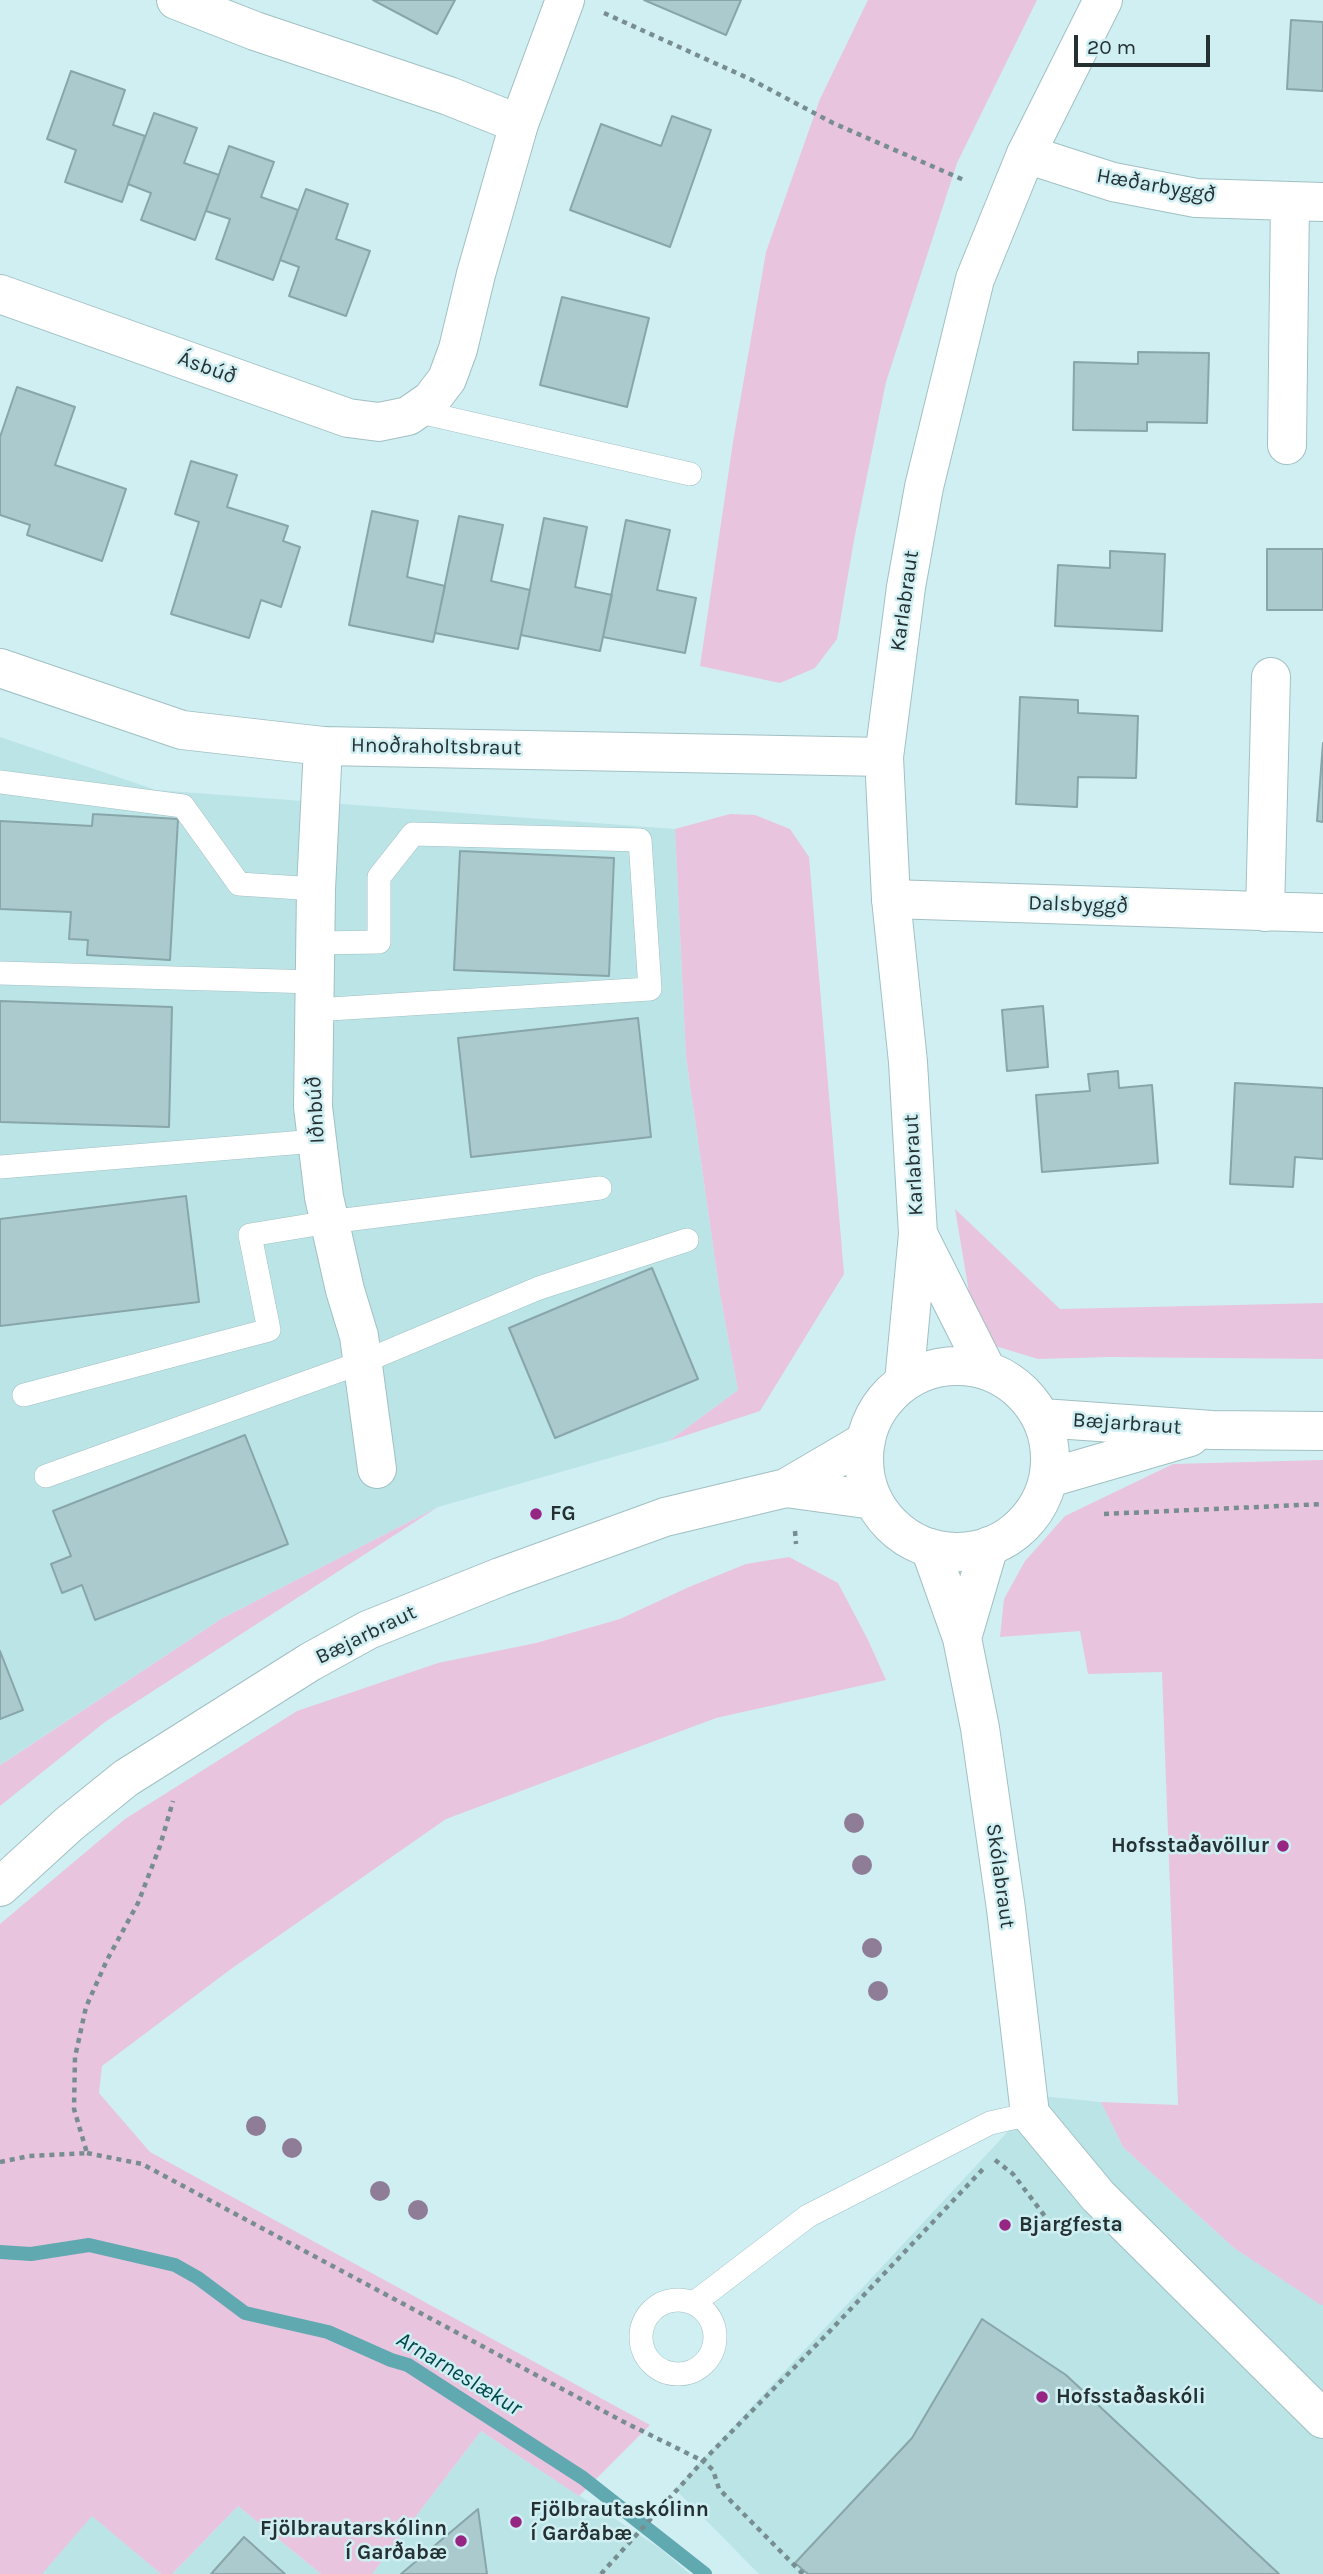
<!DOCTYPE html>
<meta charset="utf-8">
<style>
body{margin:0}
#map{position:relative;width:1323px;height:2574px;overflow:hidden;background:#d0eff3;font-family:Karla,sans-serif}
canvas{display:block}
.scale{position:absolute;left:1074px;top:35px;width:136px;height:32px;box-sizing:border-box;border:4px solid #243031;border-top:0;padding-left:9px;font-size:21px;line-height:24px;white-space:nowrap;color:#243031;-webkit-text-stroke:5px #d0eff3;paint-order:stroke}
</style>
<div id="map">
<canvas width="1323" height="2574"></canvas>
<div class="scale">20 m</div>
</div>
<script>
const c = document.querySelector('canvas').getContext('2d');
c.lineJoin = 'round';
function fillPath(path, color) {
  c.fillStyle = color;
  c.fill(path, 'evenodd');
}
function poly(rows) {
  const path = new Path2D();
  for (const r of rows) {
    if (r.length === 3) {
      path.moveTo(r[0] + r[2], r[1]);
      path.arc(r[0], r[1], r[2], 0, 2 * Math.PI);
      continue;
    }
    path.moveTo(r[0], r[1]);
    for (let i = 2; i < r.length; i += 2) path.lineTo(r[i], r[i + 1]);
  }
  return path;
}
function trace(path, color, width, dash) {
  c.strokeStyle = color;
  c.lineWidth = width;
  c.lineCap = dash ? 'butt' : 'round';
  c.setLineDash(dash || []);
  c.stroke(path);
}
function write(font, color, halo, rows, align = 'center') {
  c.font = font + ' Karla,sans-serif';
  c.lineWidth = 5;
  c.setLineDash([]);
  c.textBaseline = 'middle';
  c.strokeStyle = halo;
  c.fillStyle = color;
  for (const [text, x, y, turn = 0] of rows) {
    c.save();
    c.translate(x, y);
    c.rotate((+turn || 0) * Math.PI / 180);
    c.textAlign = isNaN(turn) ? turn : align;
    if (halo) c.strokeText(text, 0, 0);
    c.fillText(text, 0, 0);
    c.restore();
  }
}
const built = poly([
 [0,737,156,790,675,829,686,1057,720,1294,738,1390,669,1441,438,1507,221,1619,0,1765],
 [1041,2096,1101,2102,1123,2147,1234,2248,1323,2305,1323,2574,759,2574,675,2489],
 [481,2431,661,2549,690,2574,372,2574],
 [238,2506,321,2574,172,2574],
 [92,2515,161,2574,42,2574]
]);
const green = poly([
 [868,0,1037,0,957,163,886,382,854,540,837,639,815,668,780,683,700,666,733,442,766,252,820,99],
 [730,814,755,815,790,829,809,857,844,1274,760,1411,669,1441,738,1390,720,1294,686,1057,675,829],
 [955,1209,1060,1309,1323,1303,1323,1359,1110,1357,1038,1359,992,1345,972,1310],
 [1323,1460,1323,2305,1321,2305,1234,2248,1123,2147,1101,2102,1178,2105,1162,1672,1088,1674,1080,1631,1000,1637,1004,1599,1025,1561,1065,1516,1173,1464],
 [438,1507,105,1722,0,1806,0,1765,5,1762,221,1619],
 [789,1557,838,1583,868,1640,886,1680,716,1718,446,1819,231,1969,102,2066,99,2093,150,2152,650,2425,579,2496,481,2431,372,2574,321,2574,238,2506,172,2574,161,2574,92,2516,42,2574,0,2574,0,1924,125,1819,297,1711,438,1663,536,1643,620,1619,689,1587,746,1564]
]);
const stream = poly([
 [0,2252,31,2254,89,2245,175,2265,198,2278,245,2313,328,2332,391,2360,408,2365,583,2478,705,2574]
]);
const building = poly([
 [373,0,455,0,437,34,373,0],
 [644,0,741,0,726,35,644,0],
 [1291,20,1323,22,1323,91,1287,89,1291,20],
 [71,71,125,90,113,125,145,136,122,202,65,182,76,150,47,139,71,71],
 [154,113,197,128,184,163,219,175,195,240,141,220,151,193,128,184,154,113],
 [672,116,711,130,670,247,570,210,601,124,661,146,672,116],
 [229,146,274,162,261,197,298,210,273,280,216,259,230,219,206,211,229,146],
 [306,189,348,204,336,239,370,251,346,316,289,296,299,267,280,260,306,189],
 [562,297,649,318,627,407,540,385,562,297],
 [1138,352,1209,353,1207,423,1147,422,1147,431,1073,430,1074,362,1138,364,1138,352],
 [17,387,75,407,55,465,126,489,102,561,27,535,30,525,0,515,0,437,17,387],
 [191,461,237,475,227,507,288,526,283,541,300,547,281,607,261,600,249,638,171,614,199,522,175,514,191,461],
 [372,511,418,521,407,577,445,586,433,642,349,625,372,511],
 [459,516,503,525,491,581,530,590,518,649,435,633,459,516],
 [544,518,587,527,575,587,612,595,600,651,521,635,544,518],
 [626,520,670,530,657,590,696,598,685,653,603,637,626,520],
 [1267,549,1323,549,1323,610,1267,610,1267,549],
 [1110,551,1165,554,1162,631,1055,626,1058,565,1110,568,1110,551],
 [1020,697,1078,700,1078,713,1138,716,1136,778,1078,777,1077,807,1016,804,1020,697],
 [1323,743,1323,822,1317,821,1323,743],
 [93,814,178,819,170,960,87,955,88,940,69,939,71,912,0,909,0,821,92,826,93,814],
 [460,851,614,858,609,976,454,970,460,851],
 [0,1001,172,1007,169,1127,0,1122,0,1001],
 [1043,1006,1048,1067,1007,1071,1002,1010,1043,1006],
 [638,1018,651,1137,471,1157,458,1038,638,1018],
 [1118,1071,1119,1088,1152,1085,1158,1163,1042,1172,1036,1095,1090,1091,1088,1074,1118,1071],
 [1235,1083,1323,1088,1323,1159,1295,1157,1293,1187,1230,1184,1235,1083],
 [186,1196,199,1302,0,1326,0,1219,186,1196],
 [652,1268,698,1379,555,1438,509,1328,652,1268],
 [245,1435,288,1544,95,1620,82,1585,62,1593,51,1564,71,1556,53,1511,245,1435],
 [0,1651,23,1710,0,1719,0,1651],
 [982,2319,1066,2375,1279,2574,808,2574,795,2563,912,2438,982,2319],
 [478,2509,487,2574,401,2574,478,2509],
 [244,2537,285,2574,211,2574,244,2537]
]);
const path = poly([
 [604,13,750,79,833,123,966,181],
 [1104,1514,1323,1504],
 [795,1531,796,1544],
 [87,2153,142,2164,622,2421,703,2461,828,2333,983,2169],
 [995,2160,1013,2174,1059,2235],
 [0,2162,29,2156,87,2153,74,2109,75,2057,86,2007,107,1960,138,1903,160,1846,173,1801],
 [601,2574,703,2461,713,2470,719,2489,803,2574]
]);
const service = poly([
 [416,411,690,474],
 [0,782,183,806,239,884,316,889],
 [0,973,315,982],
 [314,1010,650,989,640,840,413,834,379,877,379,942,315,943],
 [0,1167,316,1141],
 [24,1395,269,1330,250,1235,329,1222,600,1188],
 [46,1476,363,1362,539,1288,687,1240],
 [678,2337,37],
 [694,2303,808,2216,990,2123,1030,2114]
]);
const minor = poly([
 [176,0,255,31,449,96,519,124],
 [1026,154,1113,182,1196,198,1323,202],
 [0,294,348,418,379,422,408,416,431,400,447,379,458,349,476,274,519,124,565,0],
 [1287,445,1290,201],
 [323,746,316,889,313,1107,324,1197,345,1290,359,1336,377,1469],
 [891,899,1323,913],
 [1265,912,1271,677],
 [930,1548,962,1638,980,1728,1006,1909,1030,2114,1098,2196,1323,2419],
 [962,1638,989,1546]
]);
const tertiary = poly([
 [0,668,182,730,323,746,884,757],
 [918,1234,986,1369],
 [957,1459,93],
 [904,1382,918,1234,908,1062,891,899,884,757,906,587,924,487,975,279,1026,154,1103,0],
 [1042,1418,1212,1430,1323,1431],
 [1049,1478,1190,1437],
 [786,1488,873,1500],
 [0,1887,69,1824,126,1778,310,1662,368,1630,500,1577,665,1517,786,1488,866,1441]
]);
const trees = [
 [854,1823],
 [862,1865],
 [872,1948],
 [878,1991],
 [256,2126],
 [292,2148],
 [380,2191],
 [418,2210]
];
const markers = [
 [536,1514,7,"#962584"],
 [1283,1846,7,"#962584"],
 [1005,2225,7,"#962584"],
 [1042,2397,7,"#962584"],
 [516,2522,7,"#962584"],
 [461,2541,7,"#962584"]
];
const streetNames = [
 ["Hæðarbyggð",1156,186,10],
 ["Ásbúð",207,368,20],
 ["Karlabraut",905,601,-82],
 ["Hnoðraholtsbraut",436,747,1],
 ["Dalsbyggð",1078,905,2],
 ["Iðnbúð",316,1110,-93],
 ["Karlabraut",914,1165,-93],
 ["Bæjarbraut",1127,1424,4],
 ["Bæjarbraut",366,1635,-26],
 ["Skólabraut",1000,1876,82]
];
const poiNames = [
 ["FG",550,1514],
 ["Hofsstaðavöllur",1269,1846,"right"],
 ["Bjargfesta",1019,2225],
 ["Hofsstaðaskóli",1056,2397],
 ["Fjölbrautaskólinn",530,2510],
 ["í Garðabæ",530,2534],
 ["Fjölbrautarskólinn",447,2529,"right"],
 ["í Garðabæ",447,2553,"right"]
];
const waterNames = [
 ["Arnarneslækur",459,2374,31]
];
fillPath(built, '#bbe4e7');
fillPath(green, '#e9c4df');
trace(stream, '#61a9b1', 14);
fillPath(building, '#abcace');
trace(building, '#88a6a9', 2);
trace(service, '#a1c0c3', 24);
trace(minor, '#a1c0c3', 40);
trace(tertiary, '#a1c0c3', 40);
trace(path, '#788d90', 4.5, [5, 5]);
trace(service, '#fff', 23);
trace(minor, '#fff', 38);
trace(tertiary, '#fff', 38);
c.fillStyle = '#8f7d98';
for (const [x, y] of trees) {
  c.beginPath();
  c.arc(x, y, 10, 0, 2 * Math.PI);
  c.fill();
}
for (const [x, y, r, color] of markers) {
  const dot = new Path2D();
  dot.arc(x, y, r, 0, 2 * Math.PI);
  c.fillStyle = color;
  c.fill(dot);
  trace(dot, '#d0eff3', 2.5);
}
write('21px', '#243031', '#d0eff3', streetNames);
write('bold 21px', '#243031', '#d0eff3', poiNames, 'left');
write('italic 23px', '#00474d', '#d0eff3', waterNames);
</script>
